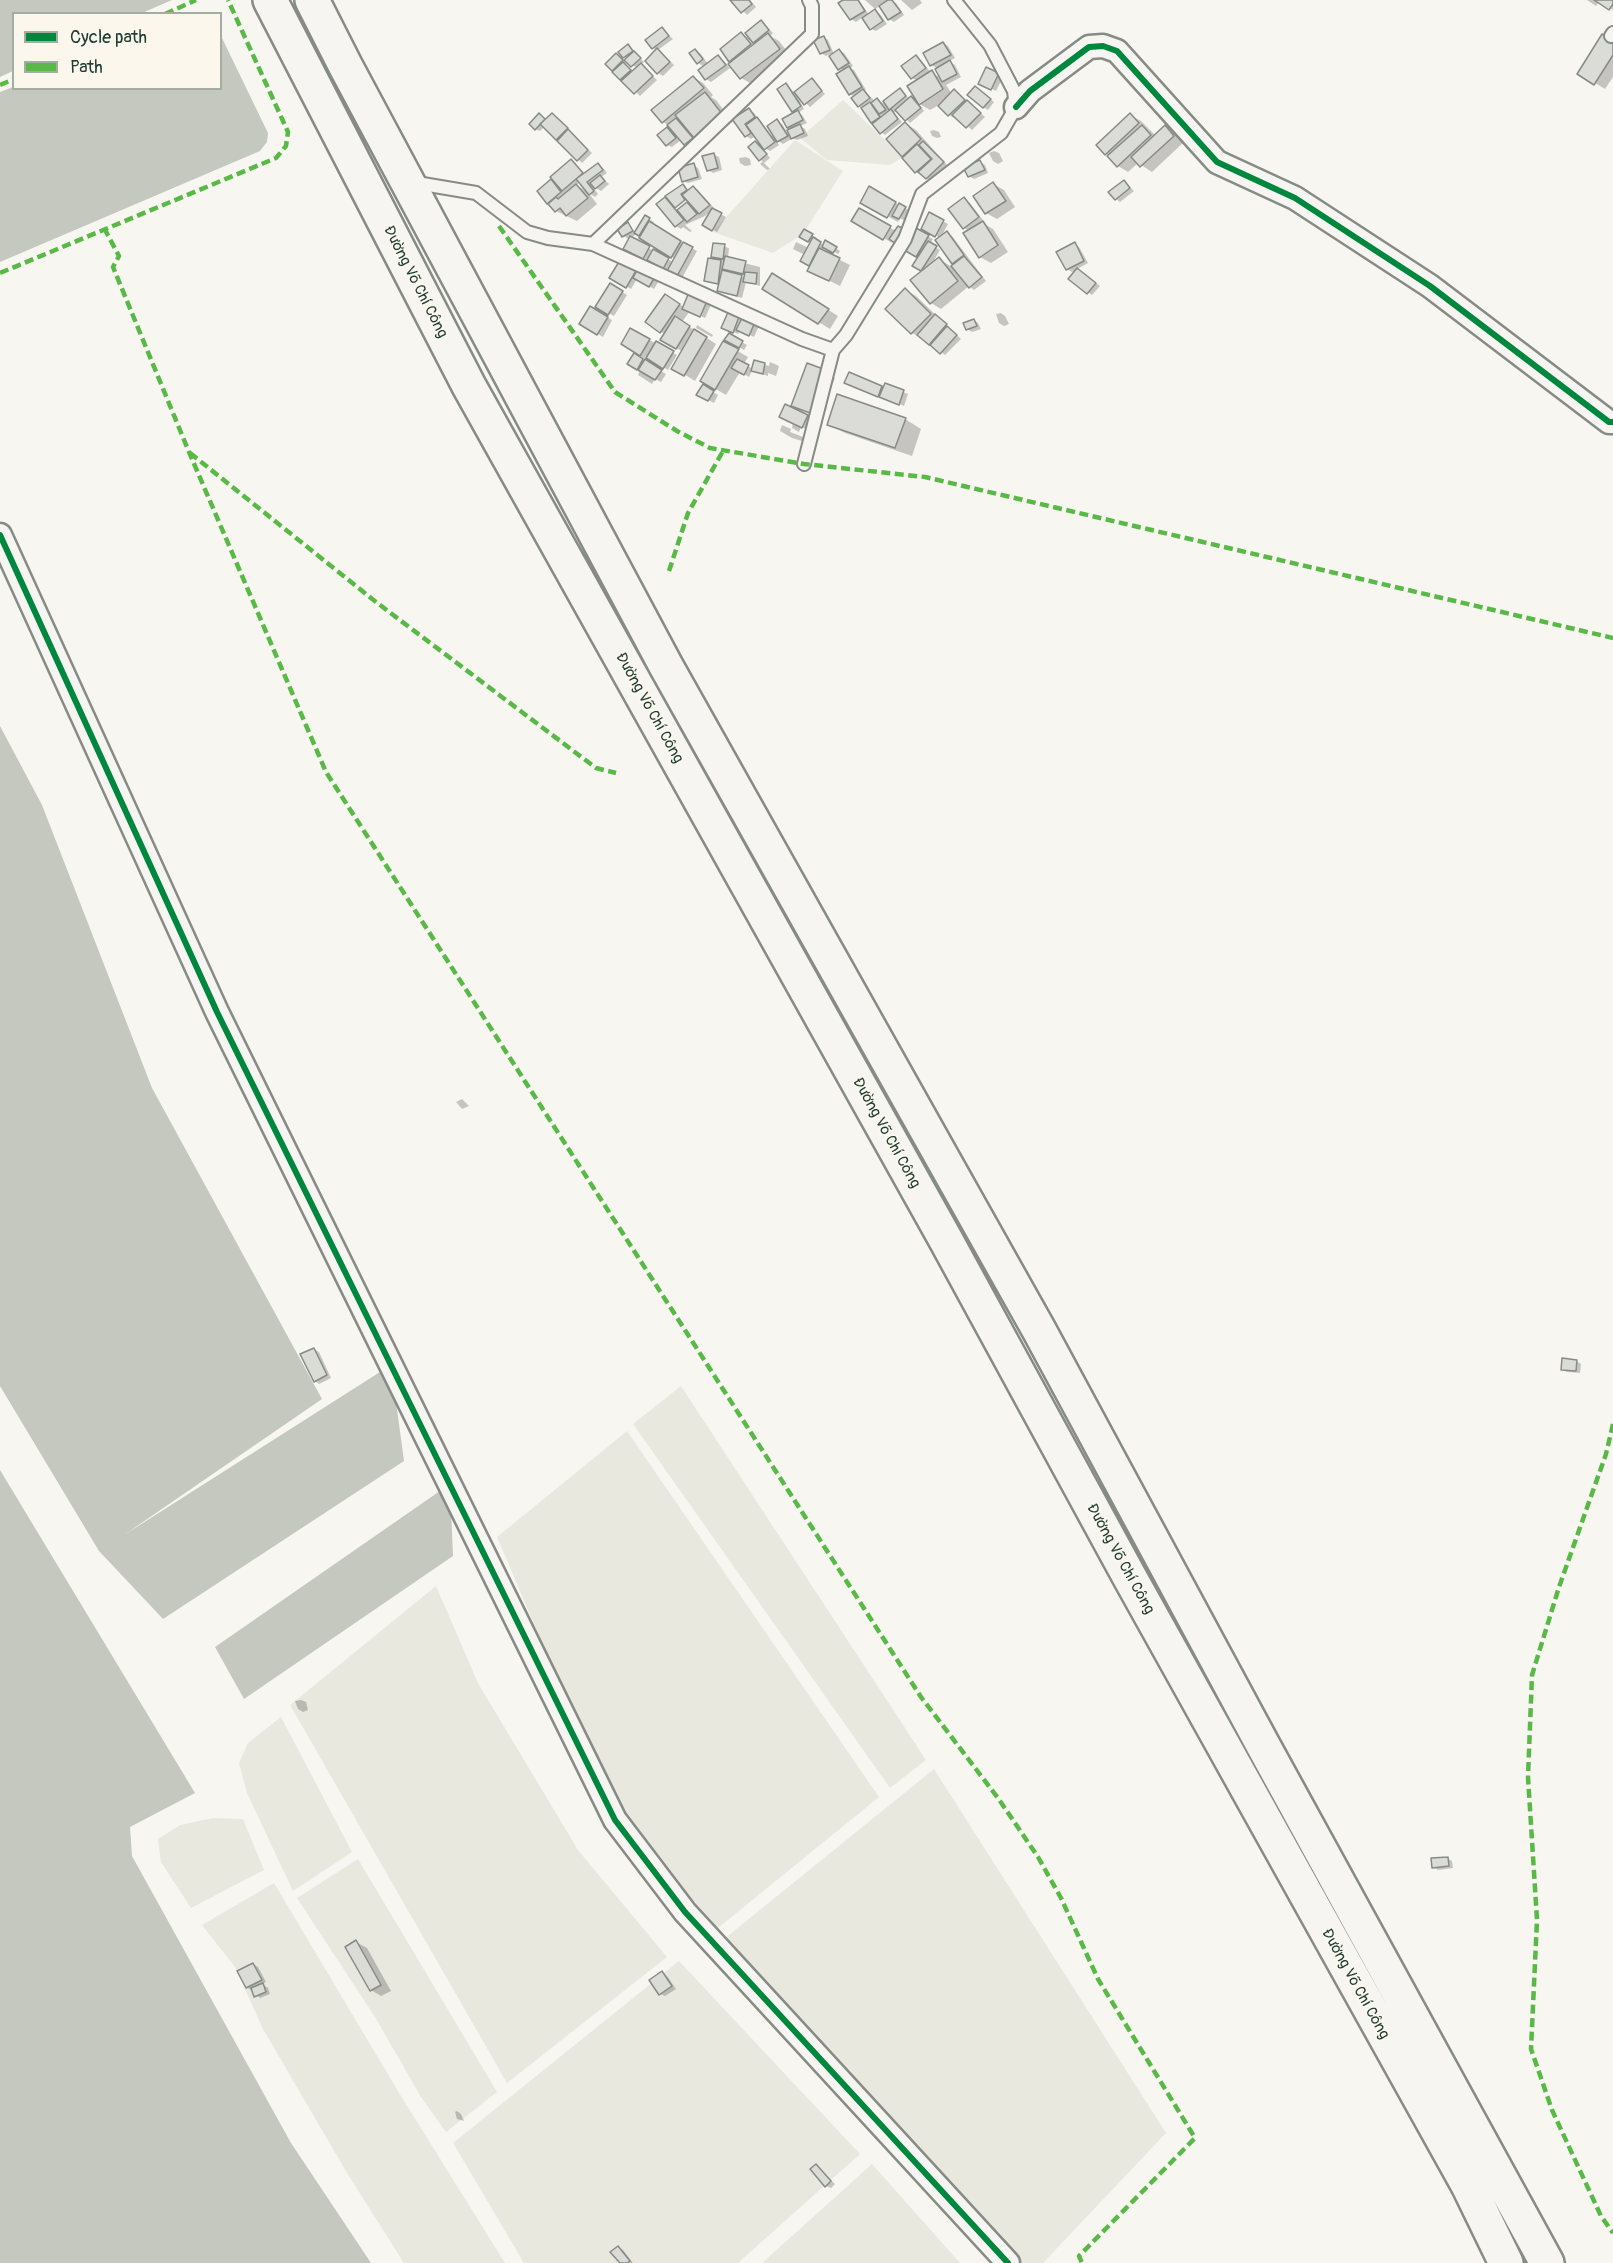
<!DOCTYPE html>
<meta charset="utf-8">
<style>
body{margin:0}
#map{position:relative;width:1613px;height:2263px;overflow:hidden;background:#f8f6f0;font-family:Pangolin,sans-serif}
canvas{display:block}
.legend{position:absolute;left:12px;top:12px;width:210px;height:78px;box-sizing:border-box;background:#fbf7ec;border:2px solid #a3ada2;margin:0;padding:8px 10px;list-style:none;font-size:18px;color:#1f3d34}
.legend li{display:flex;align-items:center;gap:12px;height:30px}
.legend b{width:30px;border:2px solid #a3ada2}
</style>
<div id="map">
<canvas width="1613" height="2263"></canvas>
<ul class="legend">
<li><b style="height:8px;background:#00873e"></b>Cycle path</li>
<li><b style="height:8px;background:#58b947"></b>Path</li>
</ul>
</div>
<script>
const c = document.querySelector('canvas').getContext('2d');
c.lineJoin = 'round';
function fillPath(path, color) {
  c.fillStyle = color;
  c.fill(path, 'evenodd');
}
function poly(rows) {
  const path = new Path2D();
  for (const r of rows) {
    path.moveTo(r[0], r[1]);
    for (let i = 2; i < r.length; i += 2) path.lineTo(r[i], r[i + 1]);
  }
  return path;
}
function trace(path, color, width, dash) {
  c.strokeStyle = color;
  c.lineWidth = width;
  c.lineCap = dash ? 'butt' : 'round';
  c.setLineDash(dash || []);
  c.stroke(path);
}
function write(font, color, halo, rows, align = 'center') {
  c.font = font + ' Pangolin,sans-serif';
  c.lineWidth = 4.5;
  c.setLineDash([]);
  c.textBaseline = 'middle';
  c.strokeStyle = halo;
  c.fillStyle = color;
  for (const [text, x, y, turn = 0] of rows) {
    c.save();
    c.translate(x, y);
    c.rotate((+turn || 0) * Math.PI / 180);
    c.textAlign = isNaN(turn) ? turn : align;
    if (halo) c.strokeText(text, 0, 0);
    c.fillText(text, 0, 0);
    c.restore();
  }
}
const built = poly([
 [843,100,903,157,890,165,827,160,800,138],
 [795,140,843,171,803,234,773,253,713,232],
 [681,1386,926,1760,890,1788,633,1424],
 [627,1431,879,1797,718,1928,612,1808,497,1537],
 [436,1586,478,1683,578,1850,667,1957,507,2083,290,1705],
 [281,1717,352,1852,293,1891,247,1793,239,1763,248,1743],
 [934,1769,1166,2133,1043,2263,1006,2263,724,1939],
 [213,1818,243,1819,264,1870,191,1908,161,1862,158,1839,180,1825],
 [358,1859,497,2092,446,2132,421,2097,375,2017,297,1898],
 [274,1883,401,2096,505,2263,404,2263,347,2173,263,2029,235,1967,202,1925],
 [679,1961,860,2154,738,2263,524,2263,453,2143],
 [872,2164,960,2263,762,2263]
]);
const water = poly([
 [0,0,172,0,142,13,14,14,13,71,0,77],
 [221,36,268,133,267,142,260,151,0,262,0,92,13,87,14,88,220,88],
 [0,726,42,805,152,1088,322,1399,124,1535,391,1365,404,1461,163,1619,99,1551,0,1386],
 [0,1470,195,1793,130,1827,132,1856,291,2143,371,2263,0,2263],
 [450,1484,453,1556,244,1699,215,1647]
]);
const shadow = poly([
 [732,0,750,0,756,7,747,15],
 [846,0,859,0,869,15,875,11,880,14,887,24,876,31,871,29,863,17,856,22,851,19],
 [865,0,891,0,896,3,904,15,894,22,889,19,880,6,875,9],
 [901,0,920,0,922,3,912,10],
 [1587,0,1613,0,1613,10,1599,2,1596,6],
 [762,22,773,33,770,36,779,41,790,55,752,84,741,78,730,61,742,34,752,40],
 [748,39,757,44,754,46],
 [662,29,673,39,658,50,674,65,663,76,658,73,657,50,653,48],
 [824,37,828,40,834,54,839,51,844,53,853,66,850,68,854,70,866,90,864,91,875,101,877,100,883,103,900,90,910,99,919,103,918,81,912,78,903,66,916,57,921,60,931,73,942,78,937,68,931,65,943,43,948,46,955,58,949,61,955,65,961,77,946,85,952,94,955,91,959,94,985,117,972,130,956,116,954,118,949,115,939,105,930,110,918,103,924,111,910,123,897,110,894,113,902,122,885,135,881,132,859,106,855,97,850,94,843,71,830,54,826,56,821,53],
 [1613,42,1613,77,1605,89,1579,73],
 [628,46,644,62,641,65,657,80,640,96,607,64,617,55,625,61,628,59,624,57],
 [628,62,637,68,633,72,625,64],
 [695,51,700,53,708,64,719,57,730,68,711,82,706,79,705,67,698,63],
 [987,69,1003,77,996,91,980,83],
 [693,77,703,83,713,95,711,97,716,100,732,121,749,110,754,113,772,136,777,121,782,124,790,137,792,129,788,127,796,113,793,111,787,85,795,94,812,80,825,94,810,107,798,95,797,96,804,109,798,113,802,115,807,123,800,126,805,129,808,136,797,140,793,138,783,144,775,139,779,145,770,151,761,146,770,158,764,163,770,169,767,170,760,164,763,161,760,160,755,143,765,149,756,136,751,139,746,136,735,120,705,143,692,135,696,141,690,146,681,140,672,147,667,145,667,128,676,133,670,126,663,122],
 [976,87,994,102,988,110,983,107],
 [552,115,592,153,582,163,545,126,540,131,535,129,544,118,546,120],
 [1130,115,1141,121,1156,136,1165,127,1176,133,1184,142,1152,172,1138,163,1128,172,1118,166,1106,153],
 [906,124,916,130,948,166,931,181,916,172,903,155],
 [926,150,937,165,935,167,923,153],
 [934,130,939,132,941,137,937,138,932,136,930,131],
 [994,151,999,153,1003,161,998,164,993,161,989,153],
 [714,155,719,157,722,170,713,173,708,170],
 [746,157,750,159,751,165,745,166,740,163,739,158],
 [571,161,585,174,598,165,603,168,607,173,601,177,609,184,601,191,591,185,598,194,595,197,589,193,580,182,576,185,588,192,597,204,577,221,556,211,539,191],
 [980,162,985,165,988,173,974,179,969,176],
 [693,165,698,168,702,179,688,183,683,181],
 [1124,182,1134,191,1120,202,1116,199],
 [993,184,1004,190,1015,207,997,219,986,213,975,196],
 [683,186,689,191,693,187,698,190,714,208,705,216,685,225,692,231,690,232,683,227,681,229,676,226,659,204],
 [686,197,690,201,676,213,672,208],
 [870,188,910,211,905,221,900,218,898,222,862,202],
 [964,199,969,202,983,220,981,222,993,229,1008,252,991,263,980,257,969,231,964,228],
 [713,210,726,217,717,232,704,225],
 [860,210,896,231,907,233,900,244,896,242,894,244,854,221],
 [930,214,948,224,941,237,947,233,952,236,986,281,974,290,969,286,941,309,931,303,924,271,914,265,920,257,906,249,917,230,933,239,930,244,940,250,932,264,939,259,952,267,956,264,953,262,940,238,923,228],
 [645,217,654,222,652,225,697,251,682,278,625,248,630,240,624,236,619,229,628,224,636,233],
 [638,233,642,236,641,238,675,259,673,262,631,238],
 [805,231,817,238,816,241,824,245,826,242,840,251,838,254,825,247,822,251,850,265,840,286,820,276,812,266,802,261,805,255,793,249,796,242,809,248,811,243,802,237],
 [714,244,729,248,728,259,760,267,760,286,746,282,742,298,723,293,718,290,720,285,706,281,712,260],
 [737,273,746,275,745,279],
 [1075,244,1079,247,1088,263,1072,272,1067,269],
 [621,262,638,272,660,279,654,289,637,279,631,289,611,278],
 [1082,272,1100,286,1092,295,1088,292],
 [783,281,838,316,830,329,764,288],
 [610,285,627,295,614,316,597,307],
 [905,290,916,296,961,339,945,355,923,339,912,333,887,308],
 [675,302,684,307,706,302,711,305,705,318,690,311,682,322,716,344,695,381,674,368,683,352,662,339,665,334,661,332],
 [591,308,612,320,603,337,581,324],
 [730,312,759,326,754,337,740,330,738,334,728,330],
 [1001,313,1005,316,1009,324,1004,326,999,323,996,314],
 [974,320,978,323,981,329,972,332,967,329],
 [697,325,713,335,712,337,696,328],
 [631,330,677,355,668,370,646,356,643,360,666,374,661,382,655,379,652,384,638,375,640,370,629,364,636,352],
 [729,335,747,345,744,350,726,340],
 [724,343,748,357,744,364,753,369,755,362,769,366,770,362,779,366,776,376,768,373,768,376,752,371,749,377,740,372,726,395,702,381],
 [825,372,835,378,820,418,793,405],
 [851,385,884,389,886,385,908,394,904,406],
 [703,386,718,395,714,403,698,394],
 [807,416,812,419,807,429,801,427,799,432,792,428,793,423],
 [905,419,921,429,912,456,845,433,828,424],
 [782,425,791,429,790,432,803,437,802,441,792,438,780,431],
 [462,1099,469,1106,462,1109,456,1102],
 [314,1349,319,1352,331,1378,319,1384,315,1381],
 [1576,1361,1581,1364,1580,1373,1567,1372,1562,1369],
 [301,1700,306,1702,308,1710,303,1712,298,1709,295,1701],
 [1447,1858,1452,1861,1453,1868,1438,1870,1433,1867],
 [356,1942,367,1948,391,1991,381,1996,371,1990],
 [253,1964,258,1967,266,1982,262,1984,268,1988,270,1994,260,1998,247,1987],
 [662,1973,667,1976,676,1989,665,1996,660,1994],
 [457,2111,461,2114,464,2121,457,2119,455,2112],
 [816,2166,835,2184,831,2188,826,2186],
 [618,2248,623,2250,633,2263,622,2263]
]);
const building = poly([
 [730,0,749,0,752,4,741,13,730,0],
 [843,0,858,0,865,11,850,20,838,3,843,0],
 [888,0,892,0,901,12,888,20,879,6,888,0],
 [1594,0,1613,0,1613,4,1609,10,1594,0],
 [875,9,883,21,870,30,862,18,875,9],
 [761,20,769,30,753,43,745,33,761,20],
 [662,27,669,36,652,49,645,40,662,27],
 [741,32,751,44,729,62,720,49,741,32],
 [768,33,780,49,740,79,728,64,768,33],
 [1602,34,1613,41,1613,55,1594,85,1577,74,1602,34],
 [824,36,830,50,820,54,813,40,824,36],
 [943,42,951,55,930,66,923,53,943,42],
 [628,44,633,51,623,58,618,52,628,44],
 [657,48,670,62,657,74,645,61,657,48],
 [695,49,703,59,697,64,689,53,695,49],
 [839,49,849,63,838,70,829,56,839,49],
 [634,51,641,58,631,67,624,60,634,51],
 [616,53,623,60,612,71,605,64,616,53],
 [718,55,726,65,705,80,698,70,718,55],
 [916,55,926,68,911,79,901,66,916,55],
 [950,60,957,74,942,82,935,69,950,60],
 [623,62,631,70,620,80,612,72,623,62],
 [641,63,653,76,634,94,621,81,641,63],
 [849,66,862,87,849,95,836,74,849,66],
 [986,67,999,73,991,90,978,84,986,67],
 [932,70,943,89,919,105,907,86,932,70],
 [693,76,704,88,662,123,651,110,693,76],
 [812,78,822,91,804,105,794,92,812,78],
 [786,83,801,106,792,112,777,89,786,83],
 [975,86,991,99,983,108,967,95,975,86],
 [900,88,906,96,889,110,883,101,900,88],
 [863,89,870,98,858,107,851,98,863,89],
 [954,89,965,100,948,116,938,106,954,89],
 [705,92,723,115,694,138,675,115,705,92],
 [911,96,921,108,905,121,895,110,911,96],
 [877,98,886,110,879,114,871,103,877,98],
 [967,100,981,113,966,128,952,115,967,100],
 [870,102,880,117,871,123,861,108,870,102],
 [749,108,755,117,745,124,751,133,745,137,732,119,749,108],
 [891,109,898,119,880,134,872,124,891,109],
 [798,110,803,120,787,128,782,119,798,110],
 [539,113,545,119,535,130,529,124,539,113],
 [552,113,568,128,556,140,540,124,552,113],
 [1130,113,1139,123,1105,155,1096,145,1130,113],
 [757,117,775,142,764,150,746,125,757,117],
 [676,118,693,138,684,145,667,125,676,118],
 [777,119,788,136,777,142,767,126,777,119],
 [905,122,921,139,902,157,886,139,905,122],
 [800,124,804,133,791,139,787,130,800,124],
 [1142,125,1151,135,1117,167,1107,156,1142,125],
 [1165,125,1174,136,1140,167,1131,157,1165,125],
 [667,127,676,138,666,146,657,135,667,127],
 [568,129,588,150,577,161,557,141,568,129],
 [755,141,767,154,759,161,748,147,755,141],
 [923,141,944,162,926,179,918,172,932,159,919,145,923,141],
 [917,144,931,159,915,173,902,158,917,144],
 [714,153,718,168,707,171,702,156,714,153],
 [571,159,583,173,562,191,550,177,571,159],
 [980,160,985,170,968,177,963,167,980,160],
 [598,163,603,170,587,182,594,191,589,195,576,179,598,163],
 [694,163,698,177,682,182,678,168,694,163],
 [600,175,605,181,595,189,590,183,600,175],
 [551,179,561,192,547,204,537,191,551,179],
 [1124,180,1130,188,1115,200,1108,192,1124,180],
 [993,182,1006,201,985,214,973,196,993,182],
 [576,184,588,198,566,216,560,208,555,212,548,204,556,197,558,199,576,184],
 [683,184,687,190,681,194,685,200,675,208,665,196,683,184],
 [693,186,710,205,699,214,682,195,693,186],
 [869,186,896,202,887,218,860,203,869,186],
 [665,197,684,220,675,227,656,204,665,197],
 [964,197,979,217,963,229,948,209,964,197],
 [687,202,697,214,687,222,677,210,687,202],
 [899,203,906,207,899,219,892,216,899,203],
 [712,208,722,213,712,231,702,225,712,208],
 [859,208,891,226,883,240,851,221,859,208],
 [929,212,944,220,935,237,921,229,929,212],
 [645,215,650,218,639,236,634,233,645,215],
 [649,221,681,241,671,258,639,238,649,221],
 [983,221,998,245,979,258,963,233,983,221],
 [628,222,633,231,622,237,617,229,628,222],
 [898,226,904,229,895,243,889,239,898,226],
 [916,228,929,235,916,257,904,250,916,228],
 [804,229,813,234,808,242,799,237,804,229],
 [947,231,964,255,952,264,935,240,947,231],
 [630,236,650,246,643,259,623,249,630,236],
 [813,237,821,242,809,266,800,261,813,237],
 [825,240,837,247,833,253,822,247,825,240],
 [928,241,937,246,921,271,912,266,928,241],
 [683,242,693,247,677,276,667,271,683,242],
 [1075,242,1084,261,1066,270,1056,252,1075,242],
 [713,243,725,244,723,259,711,257,713,243],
 [819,248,840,258,829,281,807,271,819,248],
 [653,249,669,258,663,269,647,260,653,249],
 [725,256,746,261,743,274,722,269,725,256],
 [964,256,982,277,969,288,951,266,964,256],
 [939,257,958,281,930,304,910,280,939,257],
 [708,258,721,260,718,284,704,281,708,258],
 [620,260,637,269,626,288,609,278,620,260],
 [639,266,656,275,649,287,633,278,639,266],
 [1077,268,1096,283,1087,294,1068,279,1077,268],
 [722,270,742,275,737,296,717,291,722,270],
 [745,272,757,273,756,284,743,282,745,272],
 [772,273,829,309,818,324,762,289,772,273],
 [610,283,623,291,608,315,595,307,610,283],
 [905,288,931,314,911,334,885,309,905,288],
 [689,292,707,301,700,317,682,309,689,292],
 [665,294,680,304,660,333,645,322,665,294],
 [590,306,608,317,597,335,579,324,590,306],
 [729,310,740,314,733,333,721,328,729,310],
 [935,314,947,324,929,345,917,335,935,314],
 [675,316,690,326,676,349,660,340,675,316],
 [743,316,755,322,749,336,736,330,743,316],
 [974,319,977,326,966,330,963,323,974,319],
 [947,326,957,335,940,354,930,345,947,326],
 [630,328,650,339,640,356,621,344,630,328],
 [694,329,707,337,684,376,671,369,694,329],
 [729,333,743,341,739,348,724,340,729,333],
 [656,341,674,351,663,369,646,358,656,341],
 [723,341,739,349,715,390,700,381,723,341],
 [634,353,643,359,637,370,627,364,634,353],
 [645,359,662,370,655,380,638,370,645,359],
 [737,359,749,365,744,375,731,368,737,359],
 [754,360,765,363,763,374,751,371,754,360],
 [807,363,826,370,810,413,791,406,807,363],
 [849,372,882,386,878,397,844,383,849,372],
 [885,383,904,390,899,405,879,397,885,383],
 [703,384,714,391,708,401,696,395,703,384],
 [837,394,906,418,895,448,827,425,837,394],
 [785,404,808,415,802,428,779,417,785,404],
 [314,1348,327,1375,314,1382,300,1354,314,1348],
 [1562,1358,1577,1360,1576,1371,1561,1370,1562,1358],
 [1448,1857,1449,1866,1432,1868,1431,1858,1448,1857],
 [356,1940,381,1985,370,1991,345,1947,356,1940],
 [253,1963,262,1980,246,1988,237,1971,253,1963],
 [662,1971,672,1986,659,1995,649,1980,662,1971],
 [263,1983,266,1992,254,1997,251,1988,263,1983],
 [816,2164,831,2181,825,2187,810,2169,816,2164],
 [618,2246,630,2261,627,2263,620,2263,610,2252,618,2246]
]);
const service = poly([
 [809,0,812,6,812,34,593,244,802,339,833,350,846,335,905,239,922,194,1001,133,1016,107,1014,91,990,45,954,0],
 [1611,36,1613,33],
 [411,182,476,193,527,232,548,238,593,244],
 [804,464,833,350]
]);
const minor = poly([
 [1016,107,1030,91,1089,47,1103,46,1117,51,1217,162,1295,198,1430,286,1609,422,1613,422],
 [0,535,217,1012,615,1820,685,1912,1008,2263]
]);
const primary = poly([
 [270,0,469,386,947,1242,1129,1576,1468,2185,1506,2263],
 [312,0,345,65,666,666,1039,1330,1264,1747,1547,2263]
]);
const quiet = poly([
 [165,14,196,0],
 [0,85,14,79],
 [499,226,615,392,677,431,710,448,804,464,925,477,1613,638],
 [104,228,119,256,113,267,189,452,326,772,921,1697,998,1798,1038,1857,1061,1898,1098,1979,1195,2138,1079,2256,1082,2263],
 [0,273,276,158,286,146,288,132,228,0],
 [190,453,376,602,596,768,616,773],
 [669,571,688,513,723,451],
 [1613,1424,1606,1454,1559,1587,1532,1675,1528,1777,1537,1920,1531,2049,1552,2110,1601,2216,1613,2233]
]);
const cycleway = poly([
 [1016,107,1030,91,1089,47,1103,46,1117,51,1217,162,1295,198,1430,286,1609,422,1613,422],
 [0,535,217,1012,615,1820,685,1912,1008,2263]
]);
const streetNames = [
 ["Đường Võ Chí Công",415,282,63],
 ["Đường Võ Chí Công",649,708,61],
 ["Đường Võ Chí Công",886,1133,61],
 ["Đường Võ Chí Công",1120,1559,61],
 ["Đường Võ Chí Công",1355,1984,61]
];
fillPath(built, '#e8e8df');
fillPath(water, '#c4c8bf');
fillPath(shadow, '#0003');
fillPath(building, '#dbdbd7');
trace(building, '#868b86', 1.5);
trace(service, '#868b86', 16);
trace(minor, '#868b86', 27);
trace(primary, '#868b86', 38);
trace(service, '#f6f5f1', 12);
trace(minor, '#f6f5f1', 22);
trace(primary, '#f6f5f1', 33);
trace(quiet, '#58b947', 4.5, [9, 4.5]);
trace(cycleway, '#00873e', 6);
write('15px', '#1f3d34', '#fbf7ec', streetNames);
</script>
